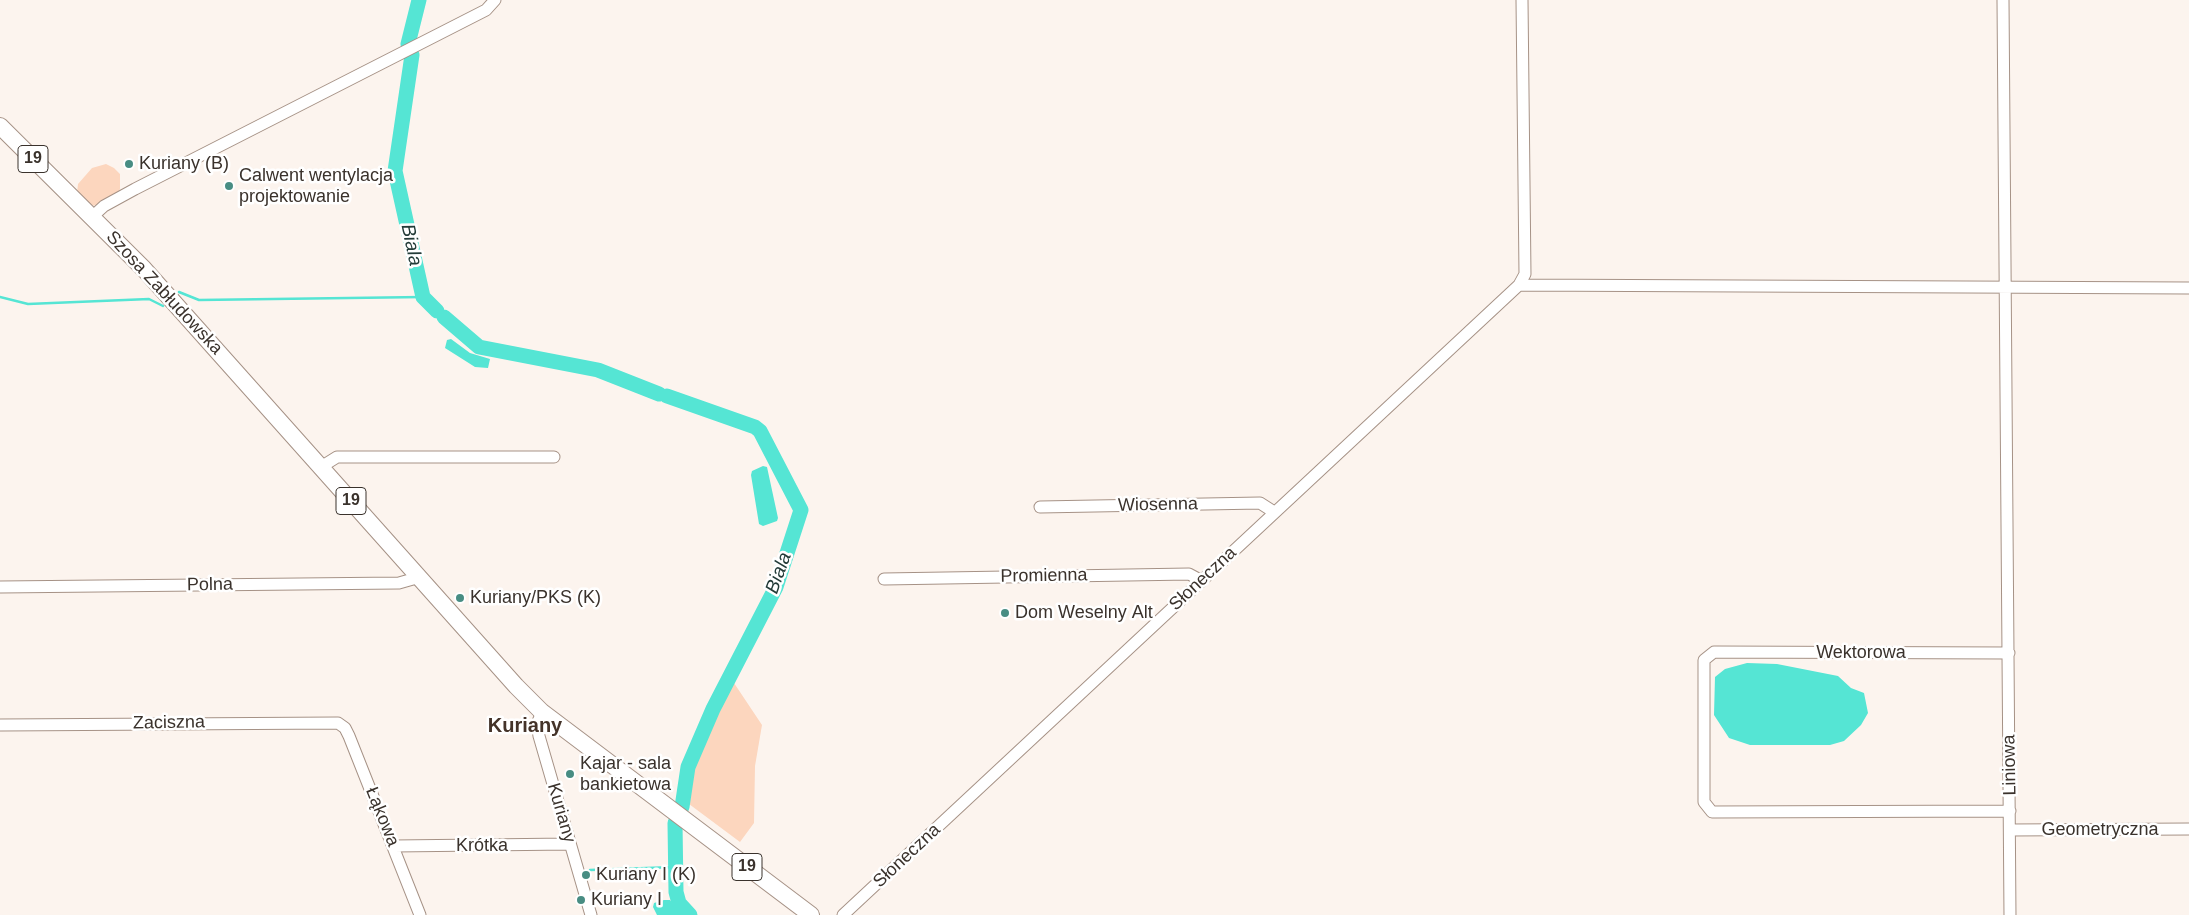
<!DOCTYPE html>
<meta charset="utf-8">
<style>
body{margin:0}
canvas{display:block;background:#fcf4ee}
</style>
<canvas width="2189" height="915"></canvas>
<script>
const c = document.querySelector('canvas').getContext('2d');
c.lineJoin = 'round';
function fillPath(path, color) {
  c.fillStyle = color;
  c.fill(path, 'evenodd');
}
function poly(rows) {
  const path = new Path2D();
  for (const r of rows) {
    path.moveTo(r[0], r[1]);
    for (let i = 2; i < r.length; i += 2) path.lineTo(r[i], r[i + 1]);
  }
  return path;
}
function trace(path, color, width, dash) {
  c.strokeStyle = color;
  c.lineWidth = width;
  c.lineCap = dash ? 'butt' : 'round';
  c.setLineDash(dash || []);
  c.stroke(path);
}
function write(font, color, halo, rows, align = 'center') {
  c.font = font + ' Helvetica,sans-serif';
  c.lineWidth = 5;
  c.setLineDash([]);
  c.textBaseline = 'middle';
  c.strokeStyle = halo;
  c.fillStyle = color;
  for (const [text, x, y, turn = 0] of rows) {
    c.save();
    c.translate(x, y);
    c.rotate((+turn || 0) * Math.PI / 180);
    c.textAlign = isNaN(turn) ? turn : align;
    if (halo) c.strokeText(text, 0, 0);
    c.fillText(text, 0, 0);
    c.restore();
  }
}
const green = poly([
 [106,164,114,168,120,174,120,189,118,193,98,205,89,206,77,193,78,184,92,168],
 [734,683,762,725,755,766,754,823,740,842,689,804,690,774,712,719]
]);
const water = poly([
 [451,339,470,353,490,359,488,368,475,367,445,348,447,340],
 [763,466,767,467,778,518,777,521,763,526,759,524,751,475,752,471],
 [1747,663,1777,664,1838,676,1851,688,1864,693,1868,713,1861,725,1844,741,1830,745,1750,745,1729,738,1714,715,1715,677,1725,669],
 [664,900,670,900,681,915,657,915,653,907,654,903]
]);
const stream = poly([
 [179,292,199,300,423,297],
 [0,297,28,304,149,299,163,306],
 [590,870,675,867]
]);
const river = poly([
 [408,44,419,0],
 [412,55,395,171,423,297,437,311],
 [444,317,479,347,598,370,659,394],
 [667,396,755,427,760,431,801,510,776,587,713,709,688,767,682,807],
 [675,823,676,892,679,903,690,915]
]);
const minor = poly([
 [2003,0,2010,915],
 [92,217,104,206,135,189,486,10,495,0],
 [1519,285,2189,288],
 [321,467,337,457,554,457],
 [1040,507,1260,503,1274,512],
 [884,579,1189,574,1202,581],
 [0,587,399,583,413,579,417,575],
 [2009,653,1714,652,1704,660,1704,802,1712,812,2010,811],
 [542,712,537,724,539,736,591,915],
 [0,725,338,723,345,728,349,736,420,915],
 [2010,830,2189,829],
 [394,846,569,844],
 [843,915,1519,285,1525,274,1522,0]
]);
const highway = poly([
 [0,126,144,269,516,686,542,712,811,915]
]);
const markers = [
 [129,164,5,"#488d83"],
 [229,186,5,"#488d83"],
 [460,598,5,"#488d83"],
 [1005,613,5,"#488d83"],
 [570,774,5,"#488d83"],
 [586,875,5,"#488d83"],
 [581,900,5,"#488d83"]
];
const shields = [
 [33,159,30],
 [351,501,30],
 [747,867,30]
];
const shieldNames = [
 ["19",33,159],
 ["19",351,501],
 ["19",747,867]
];
const poiNames = [
 ["Kuriany (B)",139,164],
 ["Calwent wentylacja",239,176],
 ["projektowanie",239,197],
 ["Kuriany/PKS (K)",470,598],
 ["Dom Weselny Alt",1015,613],
 ["Kajar - sala",580,764],
 ["bankietowa",580,785],
 ["Kuriany I (K)",596,875],
 ["Kuriany I",591,900]
];
const streetNames = [
 ["Szosa Zabłudowska",164,293,47],
 ["Wiosenna",1158,505,-1],
 ["Promienna",1044,576,-1],
 ["Słoneczna",1203,579,-43],
 ["Polna",210,585,-1],
 ["Wektorowa",1861,653],
 ["Zaciszna",169,723,-1],
 ["Liniowa",2010,765,-91],
 ["Kuriany",561,813,74],
 ["Łąkowa",382,817,68],
 ["Geometryczna",2100,830],
 ["Krótka",482,846],
 ["Słoneczna",907,856,-43]
];
const waterNames = [
 ["Biala",411,245,78],
 ["Biala",779,573,-70]
];
const quarterNames = [
 ["Kuriany",525,726]
];
fillPath(green, '#fcd6be');
fillPath(water, '#55e5d4');
trace(stream, '#55e5d4', 2.5);
trace(river, '#55e5d4', 15);
trace(minor, '#a69286', 13);
trace(highway, '#a69286', 18);
trace(minor, '#fff', 11);
trace(highway, '#fff', 16);
for (const [x, y, r, color] of markers) {
  const dot = new Path2D();
  dot.arc(x, y, r, 0, 2 * Math.PI);
  c.fillStyle = color;
  c.fill(dot);
  trace(dot, '#fff', 2);
}
for (const [x, y, w] of shields) {
  const box = new Path2D();
  box.roundRect(x - w / 2, y - 13.5, w, 27, 4);
  c.fillStyle = '#fff';
  c.fill(box);
  trace(box, '#3a322c', 1);
}
write('bold 16px', '#3a322c', null, shieldNames);
write('18px', '#3a322c', '#fff', poiNames, 'left');
write('18px', '#3a322c', '#fff', streetNames);
write('italic 19px', '#233b38', '#fff', waterNames);
write('bold 20px', '#443329', '#fff', quarterNames);
</script>
